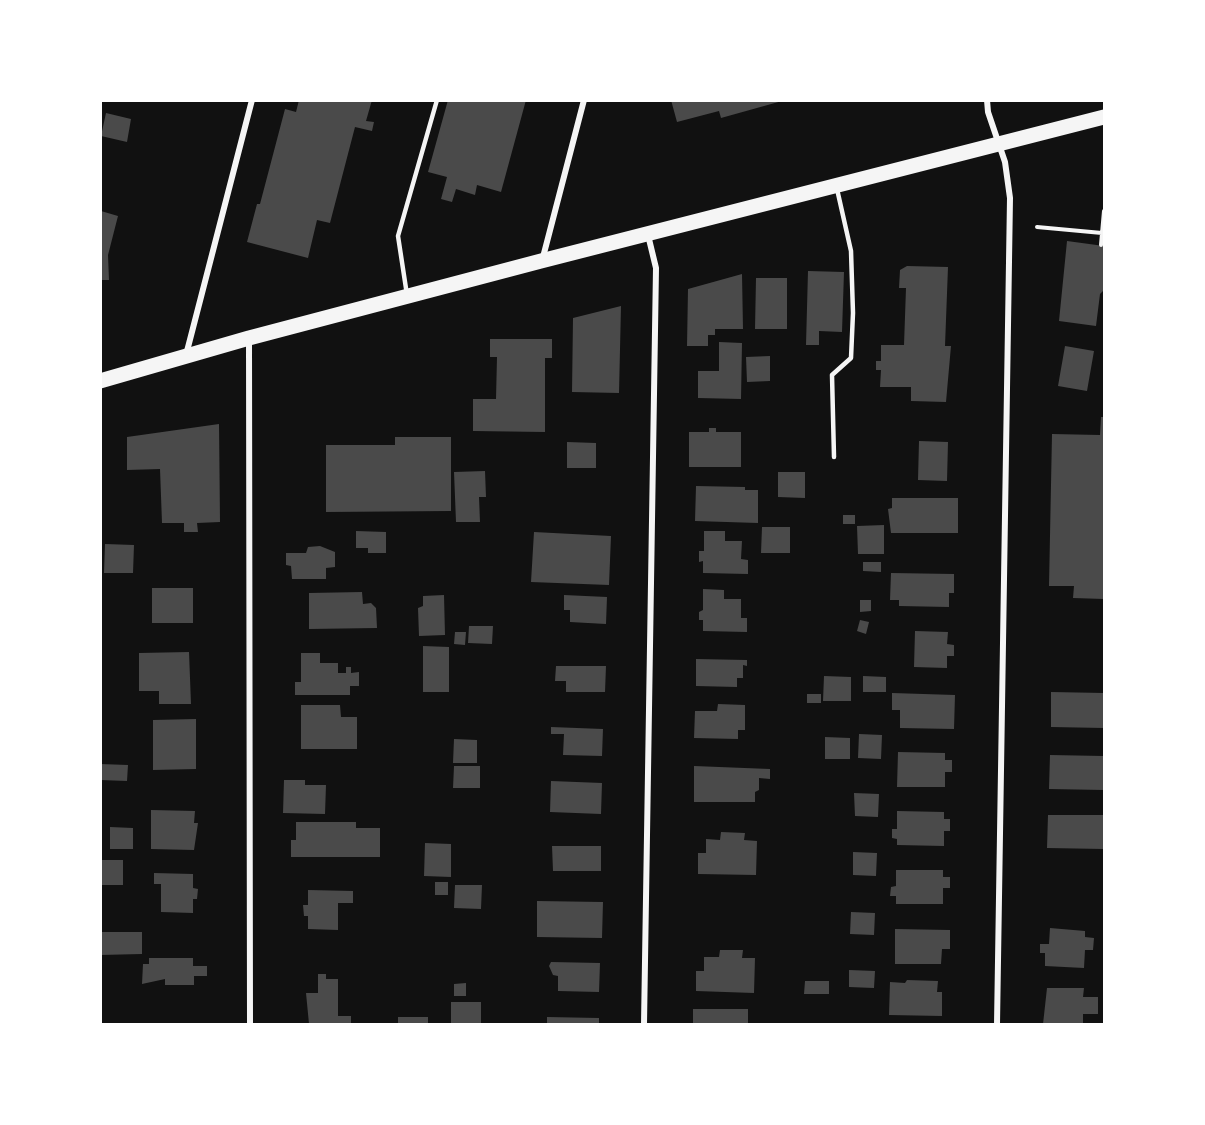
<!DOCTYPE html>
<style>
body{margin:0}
#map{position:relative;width:1205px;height:1125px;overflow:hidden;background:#111;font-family:Commissioner,sans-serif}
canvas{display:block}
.frame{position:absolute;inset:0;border:102px solid #fff;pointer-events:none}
</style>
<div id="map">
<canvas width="1205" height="1125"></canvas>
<div class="frame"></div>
</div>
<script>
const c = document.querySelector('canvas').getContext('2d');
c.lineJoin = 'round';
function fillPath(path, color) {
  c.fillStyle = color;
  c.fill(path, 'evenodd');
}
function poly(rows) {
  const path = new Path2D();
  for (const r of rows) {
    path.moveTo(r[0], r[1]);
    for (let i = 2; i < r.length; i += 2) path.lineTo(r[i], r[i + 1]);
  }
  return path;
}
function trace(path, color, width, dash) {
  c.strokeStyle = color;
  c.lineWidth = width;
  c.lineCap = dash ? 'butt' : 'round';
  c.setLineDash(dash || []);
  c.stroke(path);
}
const building = poly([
 [299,100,372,100,366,121,374,122,372,131,355,127,330,223,317,220,308,258,247,242,257,204,260,204,285,109,296,112],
 [448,100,526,100,501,192,477,185,475,195,456,189,452,202,441,199,447,177,428,172],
 [671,100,782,100,782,101,721,118,719,111,677,122],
 [106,113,131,119,127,142,101,136],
 [101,211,118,216,108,255,109,280,100,280],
 [1067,241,1104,246,1104,290,1100,294,1096,326,1059,321],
 [907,266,948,267,945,346,951,346,946,402,911,401,911,387,880,387,881,370,876,370,876,361,881,361,881,345,904,345,906,288,899,288,900,270],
 [808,271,844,272,842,332,819,331,819,345,806,345],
 [742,274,743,329,715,329,715,335,708,335,708,346,687,346,688,289],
 [756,278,787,278,787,329,755,329],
 [621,306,619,393,572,392,573,318],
 [490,339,552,339,552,358,545,358,545,432,473,431,473,399,496,399,497,357,490,357],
 [719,342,742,343,741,399,698,398,698,371,719,371],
 [1065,346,1094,351,1087,391,1058,386],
 [770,356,770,381,747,382,746,357],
 [1101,417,1104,417,1104,599,1073,598,1074,586,1049,586,1052,434,1100,435],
 [219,424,220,522,197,523,198,532,184,532,184,523,162,523,160,469,127,470,127,437],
 [709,428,716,428,716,432,741,432,741,467,689,467,689,432,709,432],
 [395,437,451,437,451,511,326,512,326,445,395,445],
 [919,441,948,442,947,481,918,480],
 [567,442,596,443,596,468,567,468],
 [485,471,486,497,479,497,480,522,456,522,454,472],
 [778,472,805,472,805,498,778,497],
 [696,486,745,487,745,490,758,490,758,523,695,521],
 [892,498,958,498,958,533,891,533,888,509,892,508],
 [843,515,855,515,855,524,843,524],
 [884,525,884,554,858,554,857,526],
 [762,527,790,527,790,553,761,553],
 [356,531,386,532,386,553,368,553,368,548,356,548],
 [704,531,725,531,725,541,742,541,741,559,748,560,748,574,703,573,703,561,699,562,699,551,704,551],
 [534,532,611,536,609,585,531,582],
 [105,544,134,545,133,573,104,573],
 [320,546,335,552,335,567,326,568,326,579,292,579,291,566,286,565,286,553,306,553,308,547],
 [863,562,881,562,881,572,863,571],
 [891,573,954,574,954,593,949,593,949,607,899,606,899,600,890,600],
 [152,588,193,588,193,623,152,623],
 [703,589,724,590,724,599,741,599,741,618,747,618,747,632,703,631,703,620,699,620,699,612,703,610],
 [362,592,363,604,371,603,376,608,377,628,309,629,309,593],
 [444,595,445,635,419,636,418,608,423,606,423,596],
 [564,595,607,597,606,624,570,622,570,610,564,610],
 [860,600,871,600,871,611,860,612],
 [860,620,869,622,866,634,857,631],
 [469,626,493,626,492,644,468,643],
 [915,631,948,632,947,644,954,645,954,656,947,656,947,668,914,667],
 [455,632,466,632,465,645,454,644],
 [423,646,449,647,449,692,423,692],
 [189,652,191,704,159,704,159,691,139,691,139,653],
 [301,653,320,653,320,663,338,663,338,673,346,673,346,667,351,667,351,673,359,672,359,686,350,686,350,695,295,695,295,682,301,682],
 [696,659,747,660,747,666,743,665,743,678,737,678,737,687,696,686],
 [556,666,606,666,605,692,566,692,566,681,555,681],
 [824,676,851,677,851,701,823,701],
 [863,676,886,677,886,692,863,692],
 [1051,692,1104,693,1104,728,1051,727],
 [892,693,955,695,954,729,900,728,900,710,892,710],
 [807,694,821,694,821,703,807,703],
 [718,704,745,705,745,730,738,730,738,739,694,738,695,711,717,711],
 [301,705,340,705,341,717,357,717,357,749,301,749],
 [196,719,196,769,153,770,153,720],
 [551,727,603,729,602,756,563,755,564,734,551,734],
 [859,734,882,735,881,759,858,758],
 [825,737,850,738,850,759,825,759],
 [454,739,477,740,477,763,453,763],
 [898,752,945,753,945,760,952,760,952,772,945,772,945,787,897,787],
 [1050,755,1104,756,1104,790,1049,789],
 [100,764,128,765,127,781,100,780],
 [454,766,480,766,480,788,453,788],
 [694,766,770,769,770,779,759,778,759,790,755,792,755,802,694,802],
 [284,780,305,780,305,785,326,785,325,814,283,813],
 [551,781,602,783,601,814,550,812],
 [854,793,879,794,878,817,855,816],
 [151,810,195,811,194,823,198,823,194,850,151,849],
 [897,811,944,812,944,819,950,819,950,831,944,831,944,846,897,845,897,839,892,838,892,829,897,829],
 [1048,815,1104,815,1104,849,1047,848],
 [296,822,356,822,356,828,380,828,380,857,291,857,291,840,296,840],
 [110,827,133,828,133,849,110,849],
 [721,832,745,833,744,840,757,841,756,875,698,874,698,853,706,853,706,839,720,840],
 [425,843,451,844,451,877,424,876],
 [552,846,601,846,601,871,553,871],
 [853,852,877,853,876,876,853,875],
 [100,860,123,860,123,885,100,885],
 [896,870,943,870,943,877,950,877,950,888,943,888,943,904,896,904,896,896,890,896,891,887,896,886],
 [154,873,193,874,193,888,198,889,197,899,193,899,193,913,161,912,161,884,154,884],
 [435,882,448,882,448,895,435,895],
 [455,885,482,885,481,909,454,908],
 [308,890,353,891,353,903,338,903,338,930,308,929,308,916,304,916,303,905,308,905],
 [537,901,603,902,602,938,537,937],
 [851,912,875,913,874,935,850,934],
 [1050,928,1085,931,1085,937,1094,938,1093,950,1085,950,1084,968,1045,966,1045,953,1040,953,1040,944,1049,944],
 [895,929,950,930,950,949,942,949,941,964,895,964],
 [100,932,142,932,142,954,100,955],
 [720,950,743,950,742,958,755,958,754,993,696,991,696,971,704,971,704,957,719,957],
 [149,958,193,958,193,966,207,966,207,976,194,976,194,985,165,985,165,979,142,984,143,964,149,964],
 [551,962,600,963,599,992,558,991,558,976,553,975,549,966],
 [849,970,875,971,874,988,849,987],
 [318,974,326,974,326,979,338,979,338,1016,351,1016,351,1024,309,1024,306,993,318,993],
 [907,980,938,981,937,992,942,992,942,1016,889,1015,890,982,905,983],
 [805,981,829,981,829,994,804,994],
 [466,983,466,996,454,996,454,984],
 [1047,988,1084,988,1083,997,1098,997,1098,1014,1083,1014,1083,1024,1043,1024],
 [451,1002,481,1002,481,1024,451,1024],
 [693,1009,748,1009,748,1024,693,1024],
 [398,1017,428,1017,428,1024,398,1024],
 [547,1017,599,1018,599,1024,547,1024]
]);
const path = poly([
 [1037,227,1102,233],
 [1101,245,1104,211]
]);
const service = poly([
 [407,295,398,236,437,100],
 [834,457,832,375,851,358,853,313,851,251,837,189]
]);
const minor = poly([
 [987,100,988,112,1005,162,1010,198,997,1024],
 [542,261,584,100],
 [249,339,250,1024],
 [186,355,252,100],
 [644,1024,656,268,648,235]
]);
const primary = poly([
 [100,381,249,338,541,261,1104,117]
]);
fillPath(building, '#4a4a4a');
trace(path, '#f5f5f5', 4);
trace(service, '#f5f5f5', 4.5);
trace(minor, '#f5f5f5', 6);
trace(primary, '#f5f5f5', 15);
</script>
